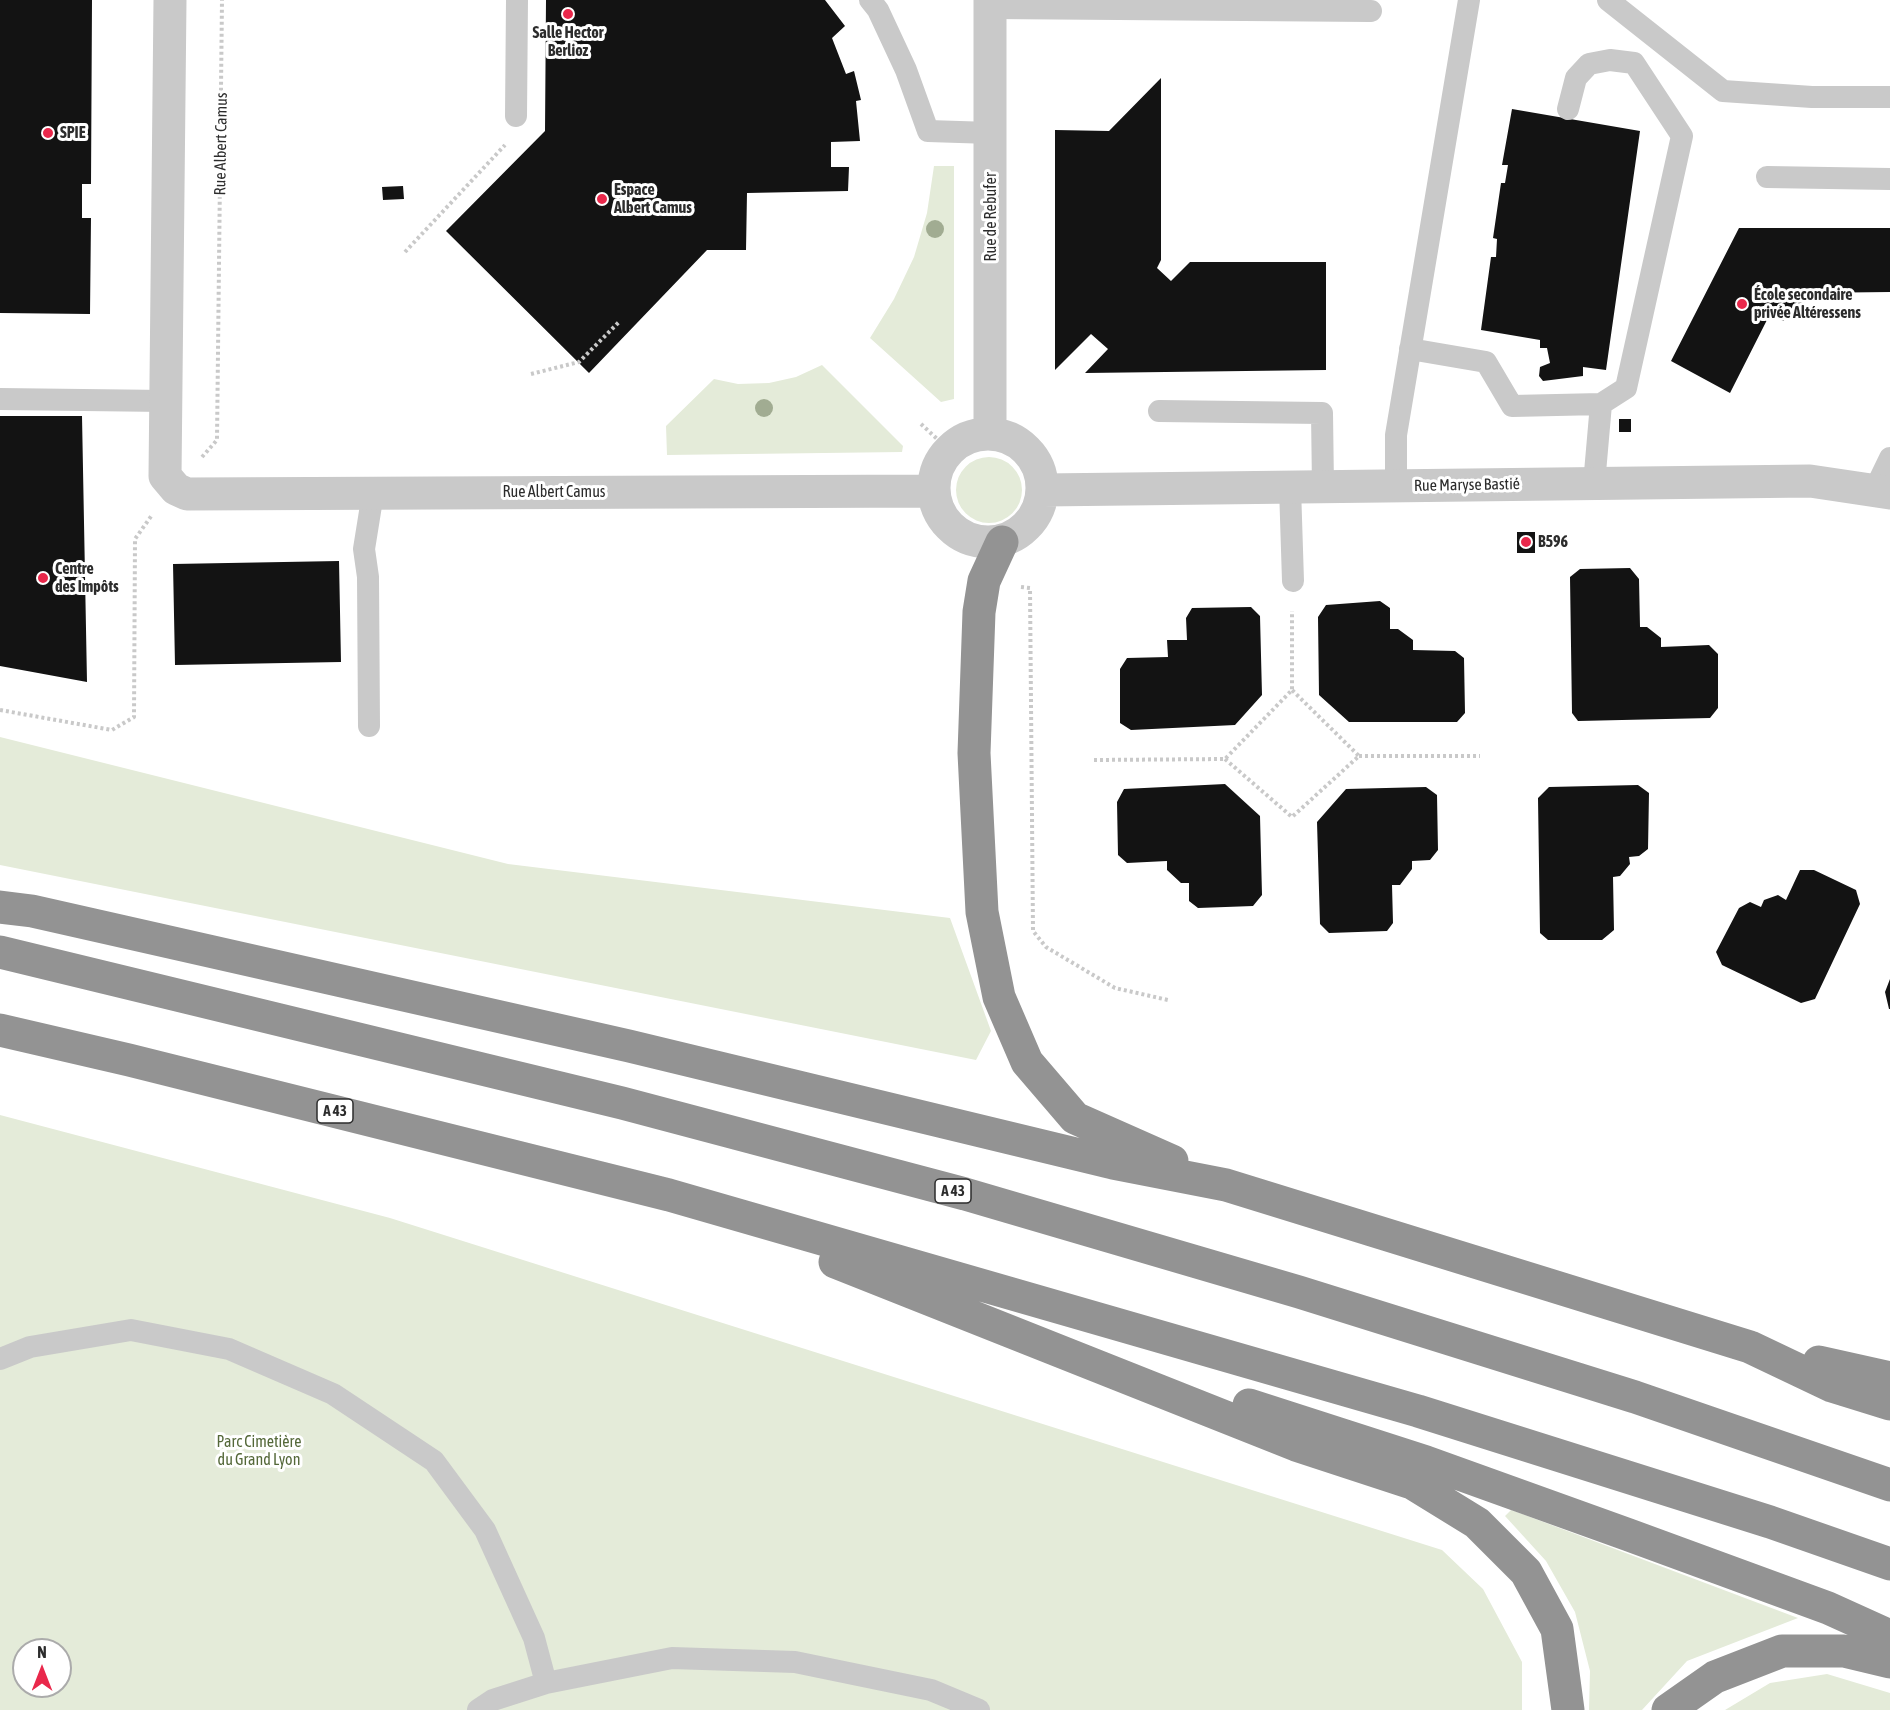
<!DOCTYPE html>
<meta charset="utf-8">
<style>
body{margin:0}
#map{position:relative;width:1890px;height:1710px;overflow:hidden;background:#fff;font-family:"Asap Condensed",sans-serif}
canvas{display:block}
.north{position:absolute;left:12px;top:1638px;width:60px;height:60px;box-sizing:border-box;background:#fff;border:2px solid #ababab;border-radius:50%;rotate:0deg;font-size:16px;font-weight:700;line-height:24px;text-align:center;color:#2c2c2c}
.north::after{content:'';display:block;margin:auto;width:21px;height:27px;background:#e9284b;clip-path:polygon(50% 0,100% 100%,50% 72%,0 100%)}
</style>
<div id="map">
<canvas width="1890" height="1710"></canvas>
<div class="north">N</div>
</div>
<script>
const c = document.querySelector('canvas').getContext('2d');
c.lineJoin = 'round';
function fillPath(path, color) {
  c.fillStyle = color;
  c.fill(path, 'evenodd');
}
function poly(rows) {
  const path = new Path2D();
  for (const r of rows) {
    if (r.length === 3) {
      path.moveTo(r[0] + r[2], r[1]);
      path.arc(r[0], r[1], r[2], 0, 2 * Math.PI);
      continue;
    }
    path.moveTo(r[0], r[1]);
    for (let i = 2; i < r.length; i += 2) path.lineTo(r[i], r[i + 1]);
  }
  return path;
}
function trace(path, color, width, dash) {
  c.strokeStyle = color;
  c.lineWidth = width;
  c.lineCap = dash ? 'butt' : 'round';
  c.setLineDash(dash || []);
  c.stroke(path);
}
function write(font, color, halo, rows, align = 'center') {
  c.font = font + ' "Asap Condensed",sans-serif';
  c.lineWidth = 6;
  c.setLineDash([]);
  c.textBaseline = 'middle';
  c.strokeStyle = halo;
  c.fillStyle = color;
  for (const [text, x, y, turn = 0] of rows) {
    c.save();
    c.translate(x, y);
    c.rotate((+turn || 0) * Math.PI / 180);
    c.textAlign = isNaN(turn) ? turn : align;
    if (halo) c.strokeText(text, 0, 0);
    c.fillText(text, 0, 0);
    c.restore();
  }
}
const green = poly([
 [934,166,954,166,954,399,941,402,870,338,894,299,914,257,927,213],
 [822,365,903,446,902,452,667,455,666,426,714,379,738,384,769,383,796,377],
 [989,490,33],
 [0,737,508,864,950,918,991,1031,976,1060,0,865],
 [0,1115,390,1218,1442,1550,1483,1589,1522,1662,1522,1710,0,1710],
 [24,1650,60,1650,60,1686,24,1686],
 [1511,1510,1525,1515,1798,1618,1687,1661,1642,1710,1589,1710,1590,1671,1575,1612,1546,1561,1505,1516],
 [1827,1674,1890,1693,1890,1710,1725,1710,1770,1683]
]);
const building = poly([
 [0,0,92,0,91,184,82,184,82,218,91,218,90,314,0,313],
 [546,0,825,0,845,26,832,38,846,74,854,71,861,100,856,101,860,141,831,142,831,167,849,167,848,191,747,193,746,250,707,250,589,373,446,231,545,131],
 [1161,78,1161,260,1157,268,1171,281,1190,262,1326,262,1326,370,1085,373,1108,349,1091,334,1055,370,1055,130,1109,131],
 [1512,109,1640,131,1606,370,1583,367,1583,376,1543,381,1539,376,1540,367,1550,363,1547,348,1540,348,1540,340,1481,330,1491,257,1496,257,1497,239,1493,238,1501,183,1505,183,1508,165,1502,165],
 [403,186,404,199,383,200,382,187],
 [1739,228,1890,228,1890,292,1804,293,1805,304,1783,321,1770,314,1730,393,1671,361],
 [0,416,82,416,87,682,0,666],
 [1619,419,1631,419,1631,432,1619,432],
 [1517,532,1535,532,1535,553,1517,553],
 [339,561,341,662,175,665,173,564],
 [1630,568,1639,579,1640,627,1647,627,1661,638,1661,647,1709,645,1718,654,1718,708,1710,718,1578,721,1572,713,1570,577,1580,569],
 [1380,601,1390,608,1390,629,1398,629,1413,640,1413,650,1455,651,1464,658,1465,713,1457,722,1349,722,1319,695,1318,617,1326,605],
 [1251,607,1260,616,1262,695,1235,725,1131,730,1120,723,1120,669,1127,658,1168,657,1167,640,1187,640,1186,618,1192,608],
 [1225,784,1260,816,1262,895,1253,906,1198,908,1189,901,1189,883,1181,883,1167,870,1167,861,1127,863,1118,855,1117,802,1124,789],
 [1638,785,1649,793,1648,849,1639,856,1629,857,1630,864,1620,876,1613,877,1614,930,1602,940,1548,940,1540,933,1538,798,1549,787],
 [1426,787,1437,795,1438,850,1430,860,1412,861,1412,869,1400,885,1392,885,1393,923,1387,931,1329,933,1320,924,1317,822,1346,789],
 [1800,870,1814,870,1856,890,1860,904,1815,999,1801,1003,1722,965,1716,952,1739,908,1750,902,1761,907,1764,900,1778,895,1786,900],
 [1890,979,1890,1009,1889,1009,1885,992]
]);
const path = poly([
 [405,252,505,145],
 [531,374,579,362,619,322],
 [921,424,949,450],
 [202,457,217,440,222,0],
 [1021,587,1030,588,1033,931,1046,947,1115,988,1168,1000],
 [0,710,112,730,134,717,135,539,152,515],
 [1359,756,1480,756],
 [1225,759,1292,817,1359,756,1292,690],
 [1094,760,1225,759,1292,690,1292,611]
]);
const service = poly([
 [870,0,878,10,906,70,928,131,991,133],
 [1608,0,1723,91,1812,97,1890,97],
 [992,8,1371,11],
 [1568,109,1576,78,1589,64,1610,60,1634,63,1682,136,1626,388,1601,404,1594,484],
 [516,116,517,0],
 [1767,177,1890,179],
 [1410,349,1486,362,1512,406,1601,404],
 [0,399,166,401],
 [1159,411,1322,413,1323,487],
 [1396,486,1396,435,1469,0],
 [1290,487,1293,581],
 [1875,489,1890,458],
 [369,726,368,577,364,549,373,493],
 [0,1359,30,1347,131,1330,229,1349,333,1394,434,1461,485,1530,534,1638,546,1683],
 [478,1710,493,1700,546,1683,672,1658,795,1662,931,1690,979,1710]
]);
const minor = poly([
 [170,0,165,476,176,489,187,494,933,491],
 [988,488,54],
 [990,434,990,0],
 [1043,490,1810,481,1890,493]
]);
const motorway = poly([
 [1002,542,984,581,979,612,974,753,982,912,999,997,1027,1062,1075,1118,1172,1161],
 [0,907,32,911,629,1046,1113,1163,1226,1185,1750,1347,1832,1386,1890,1404],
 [0,952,622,1103,965,1194,1299,1292,1635,1397,1890,1485],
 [0,1030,129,1060,669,1195,1418,1411,1770,1522,1890,1564],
 [835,1262,1296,1445,1412,1483,1477,1523,1526,1572,1557,1629,1568,1710],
 [1819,1362,1890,1378],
 [1249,1405,1426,1462,1629,1535,1828,1608,1890,1636],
 [1668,1710,1715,1677,1782,1651,1844,1651,1890,1662]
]);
const trees = [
 [935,229],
 [764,408]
];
const markers = [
 [568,14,6,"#e9284b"],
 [48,133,6,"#e9284b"],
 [602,199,6,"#e9284b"],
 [1742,304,6,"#e9284b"],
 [1526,542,6,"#e9284b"],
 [43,578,6,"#e9284b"]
];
const shields = [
 [335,1111,36],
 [953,1191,36]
];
const shieldNames = [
 ["A 43",335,1111],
 ["A 43",953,1191]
];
const poiNames = [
 ["Salle Hector",568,33,"center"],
 ["Berlioz",568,51,"center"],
 ["SPIE",60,133],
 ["Espace",614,190],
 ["Albert Camus",614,208],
 ["École secondaire",1754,295],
 ["privée Altéressens",1754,313],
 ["B596",1538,542],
 ["Centre",55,569],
 ["des Impôts",55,587]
];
const streetNames = [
 ["Rue Albert Camus",221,144,-89],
 ["Rue de Rebufer",991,217,-90],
 ["Rue Maryse Bastié",1467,485,-1],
 ["Rue Albert Camus",554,492]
];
const parkNames = [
 ["Parc Cimetière",259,1442],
 ["du Grand Lyon",259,1460]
];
fillPath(green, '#e4ebd9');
fillPath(building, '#131313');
trace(path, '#c9c9c9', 4, [3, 3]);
trace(service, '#c9c9c9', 22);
trace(minor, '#c9c9c9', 33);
trace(motorway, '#939393', 33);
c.fillStyle = '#a1ac92';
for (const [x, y] of trees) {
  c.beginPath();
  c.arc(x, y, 9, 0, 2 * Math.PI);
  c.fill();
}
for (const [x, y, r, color] of markers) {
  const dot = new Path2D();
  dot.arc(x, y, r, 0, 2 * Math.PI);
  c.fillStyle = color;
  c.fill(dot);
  trace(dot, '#fff', 2);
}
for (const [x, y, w] of shields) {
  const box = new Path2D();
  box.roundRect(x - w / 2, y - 12, w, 24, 4.5);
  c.fillStyle = '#fff';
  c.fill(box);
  trace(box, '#2c2c2c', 1.5);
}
write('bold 15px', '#2c2c2c', null, shieldNames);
write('bold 16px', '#2c2c2c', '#fff', poiNames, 'left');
write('16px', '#2c2c2c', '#fff', streetNames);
write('16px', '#546839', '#fff', parkNames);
</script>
